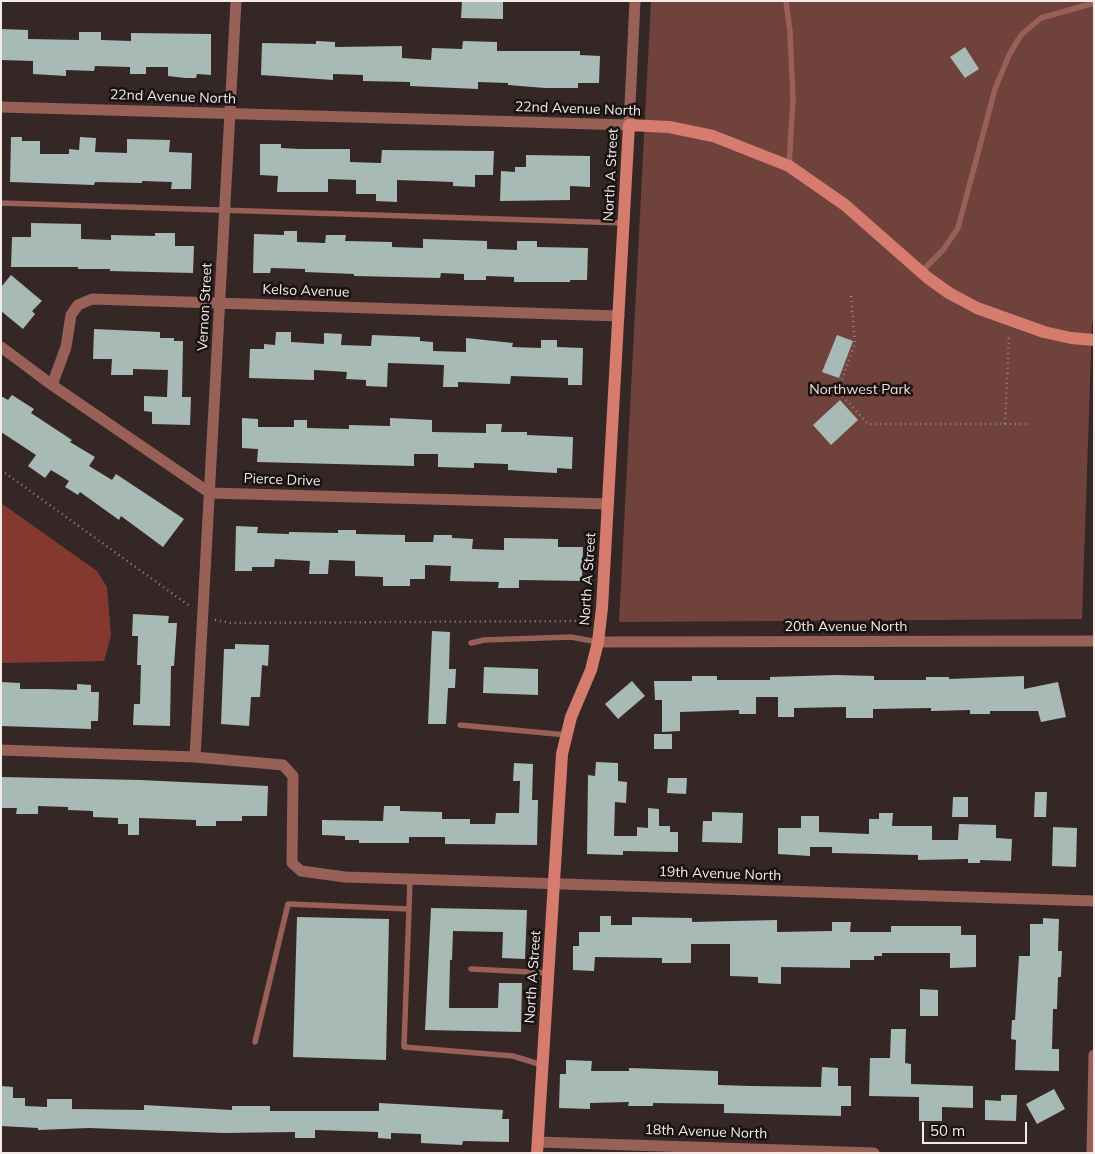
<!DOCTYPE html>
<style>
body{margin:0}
#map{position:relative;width:1095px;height:1154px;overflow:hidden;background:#352725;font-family:Mulish,sans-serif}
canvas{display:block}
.frame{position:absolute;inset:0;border:2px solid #f4ebe9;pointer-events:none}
.scale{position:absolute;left:922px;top:1122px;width:105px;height:22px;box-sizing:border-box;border:2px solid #f4ebe9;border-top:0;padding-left:6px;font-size:15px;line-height:18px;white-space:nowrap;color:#f4ebe9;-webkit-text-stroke:4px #181211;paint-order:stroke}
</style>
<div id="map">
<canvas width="1095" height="1154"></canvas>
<div class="frame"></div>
<div class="scale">50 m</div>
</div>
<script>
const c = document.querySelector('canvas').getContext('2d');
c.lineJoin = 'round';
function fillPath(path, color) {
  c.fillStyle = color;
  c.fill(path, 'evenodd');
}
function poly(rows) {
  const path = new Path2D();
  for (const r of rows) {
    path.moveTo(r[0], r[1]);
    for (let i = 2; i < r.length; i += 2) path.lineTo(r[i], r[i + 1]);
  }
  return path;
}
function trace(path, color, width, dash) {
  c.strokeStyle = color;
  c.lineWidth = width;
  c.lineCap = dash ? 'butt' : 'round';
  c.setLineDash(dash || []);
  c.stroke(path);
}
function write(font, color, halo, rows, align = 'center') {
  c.font = font + ' Mulish,sans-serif';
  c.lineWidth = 5;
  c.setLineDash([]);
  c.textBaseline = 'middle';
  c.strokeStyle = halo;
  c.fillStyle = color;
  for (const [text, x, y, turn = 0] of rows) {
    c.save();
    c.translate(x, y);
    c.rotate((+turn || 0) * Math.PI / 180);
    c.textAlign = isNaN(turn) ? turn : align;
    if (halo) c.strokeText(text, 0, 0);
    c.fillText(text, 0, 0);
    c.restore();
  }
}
const green = poly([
 [651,1,1094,1,1094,323,1092,323,1082,619,619,622]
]);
const water = poly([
 [1,503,97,571,107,587,111,635,104,661,1,663]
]);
const building = poly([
 [462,1,503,1,503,19,461,18],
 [1,29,28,30,28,39,79,40,79,32,101,32,101,40,131,41,131,33,211,34,211,75,197,74,196,78,185,78,168,76,168,67,146,67,146,74,130,74,130,67,95,66,94,71,66,70,66,76,33,74,33,61,1,60],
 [316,41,335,42,335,47,402,46,402,58,431,60,432,48,462,49,463,41,497,42,497,51,580,51,580,55,600,56,599,83,578,83,578,88,545,88,508,85,508,83,478,82,478,89,410,86,410,82,363,81,363,75,333,74,333,80,261,75,262,43,316,44],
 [965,47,979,69,965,78,950,57],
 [11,137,22,137,22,141,40,141,40,154,69,154,69,149,79,150,80,137,96,138,95,152,127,153,127,139,170,140,169,152,192,153,191,189,171,189,172,182,142,181,142,183,95,182,94,185,10,182],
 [260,144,281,144,281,148,299,149,350,149,350,162,381,163,382,150,494,151,493,175,475,175,475,187,453,186,453,182,397,180,397,202,376,201,376,194,356,194,356,180,328,179,328,192,277,192,278,176,260,175],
 [526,155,590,156,590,187,570,186,570,200,500,201,501,171,515,172,515,167,526,167],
 [31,223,81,224,81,239,111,240,111,235,155,236,155,233,175,233,175,246,194,246,193,273,110,271,110,269,78,269,78,267,11,267,12,237,31,237],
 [284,231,297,231,297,242,325,243,326,235,346,235,345,241,392,242,392,247,423,248,423,239,487,241,487,249,517,250,517,241,537,241,537,247,588,248,587,280,570,280,570,282,514,282,514,277,486,276,486,280,464,280,464,274,441,273,440,278,354,276,354,274,305,272,305,269,271,268,270,273,253,273,254,234,284,235],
 [11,275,42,301,32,311,35,314,23,329,1,311,1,287],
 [94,329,160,332,160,338,174,338,174,341,183,341,182,397,191,397,190,425,152,424,152,412,144,411,144,396,167,397,168,370,133,369,133,375,111,375,112,359,93,359],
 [276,332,291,332,291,342,324,344,324,333,342,334,341,345,371,346,372,335,420,337,420,341,433,342,433,351,466,352,466,338,513,343,512,347,541,348,541,340,557,340,557,347,583,348,582,385,568,385,568,378,511,376,510,384,458,382,458,387,443,387,444,365,388,363,387,387,366,386,366,380,346,379,347,372,314,370,314,380,249,378,250,349,264,349,264,344,275,345],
 [837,335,853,341,839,378,822,372],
 [12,395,34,409,31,413,72,440,70,442,95,457,89,466,112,480,116,474,184,519,163,547,121,516,119,520,80,492,78,495,65,487,69,481,51,470,45,478,28,466,36,455,1,432,1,396,8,400],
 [840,400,858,420,831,445,813,425],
 [242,418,258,419,258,427,294,427,294,420,307,420,307,428,349,429,349,425,390,426,390,418,432,420,432,432,486,433,486,424,502,424,501,432,527,432,527,435,573,437,572,469,557,468,557,473,538,472,508,470,508,464,474,463,474,468,438,467,438,454,414,454,414,466,257,462,258,449,242,448],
 [236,526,258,527,257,533,289,534,289,532,338,533,338,530,356,530,356,534,405,535,405,542,433,542,434,535,452,535,452,538,473,539,472,549,504,550,504,538,558,539,558,547,583,547,582,581,519,580,519,588,498,588,499,582,450,581,451,566,425,565,425,579,410,579,410,586,383,586,383,577,355,576,355,561,329,560,328,574,309,574,310,561,275,559,274,567,252,567,252,571,235,571],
 [133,614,169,616,168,623,177,623,174,666,171,666,170,726,133,725,134,704,140,704,141,665,137,665,138,636,132,636],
 [432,631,450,632,449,669,456,669,455,688,448,688,446,724,428,724],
 [235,644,269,645,268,666,262,665,260,697,251,697,249,726,221,724,224,649,235,649],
 [484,667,538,669,538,695,483,693],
 [837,675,874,676,874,680,926,680,926,677,949,677,949,679,1024,676,1024,689,1058,682,1066,717,1041,722,1038,711,990,711,990,714,970,714,970,710,931,711,931,708,873,709,873,718,846,718,846,707,794,708,794,717,778,717,778,697,756,697,756,714,739,714,739,710,680,712,680,731,662,732,662,700,655,700,654,681,692,681,692,676,717,676,717,680,770,680,770,677],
 [632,681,645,696,618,719,605,704],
 [1,682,20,683,20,689,46,689,77,690,77,684,91,685,91,692,99,692,98,721,91,721,91,729,1,726],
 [654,734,672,734,672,749,654,749],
 [596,762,618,763,618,781,627,782,626,803,615,802,614,836,637,836,637,827,648,828,648,808,659,809,659,826,670,826,670,832,678,832,678,852,623,851,623,855,587,854,588,775,595,776],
 [514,763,533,764,532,800,538,800,537,845,445,844,445,837,409,837,409,843,359,843,359,840,345,840,345,836,322,835,322,820,383,821,384,806,400,806,400,811,442,812,442,819,470,819,470,824,495,824,496,813,519,813,520,781,513,781],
 [1,777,140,780,268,786,267,816,242,816,242,821,216,821,216,826,196,826,196,820,139,818,139,835,128,835,128,824,118,824,118,818,93,817,93,811,68,810,68,807,38,806,38,814,16,814,17,808,1,808],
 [668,778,687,778,686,794,667,793],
 [1035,792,1047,792,1046,817,1034,817],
 [953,797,968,797,968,817,952,817],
 [712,812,743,813,742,843,702,842,703,821,712,821],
 [879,813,893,813,892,826,932,826,932,840,958,840,959,824,996,825,996,838,1012,839,1011,861,980,860,980,863,968,863,968,859,918,860,918,855,832,853,832,847,810,847,810,856,778,854,778,828,801,828,801,816,819,816,819,832,869,834,869,819,879,819],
 [1053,827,1077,828,1076,867,1052,866],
 [431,908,527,910,525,959,502,958,503,932,453,931,452,960,450,960,449,1008,498,1008,499,983,522,983,521,1032,425,1030],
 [600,916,611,916,611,925,632,925,632,917,692,918,692,922,777,920,777,932,832,931,832,922,851,922,850,932,891,932,891,926,961,926,961,935,976,935,976,967,950,968,950,953,882,953,882,956,874,956,874,960,850,960,850,968,781,967,781,984,758,983,758,977,730,976,730,944,691,944,691,963,662,963,662,958,595,957,594,971,573,970,573,946,579,946,579,932,600,932],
 [297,917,389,919,386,1060,293,1057],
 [1043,918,1059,919,1058,951,1062,951,1061,977,1058,977,1057,1009,1053,1009,1052,1049,1059,1049,1059,1071,1015,1070,1016,1040,1011,1039,1012,1020,1015,1020,1019,956,1030,956,1030,924,1043,924],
 [920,989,938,990,938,1016,920,1016],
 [891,1029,906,1029,905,1063,911,1064,911,1084,973,1086,973,1108,942,1107,942,1121,919,1121,919,1097,869,1096,870,1058,890,1058],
 [566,1060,592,1061,591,1071,629,1071,629,1068,718,1071,718,1085,751,1086,821,1087,822,1067,838,1068,838,1086,851,1086,851,1106,841,1106,841,1116,724,1113,724,1104,653,1103,653,1106,628,1106,629,1102,590,1103,590,1109,559,1108,560,1074,566,1074],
 [1,1086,13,1087,13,1098,25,1098,25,1106,47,1107,47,1099,72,1099,72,1109,144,1110,144,1105,232,1110,232,1106,270,1106,270,1111,379,1111,379,1103,503,1110,502,1119,509,1119,509,1142,463,1141,462,1145,421,1143,421,1134,391,1133,391,1139,378,1138,378,1132,315,1130,315,1138,295,1138,295,1132,223,1133,89,1128,38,1130,38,1128,1,1126],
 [1054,1089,1065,1109,1037,1124,1026,1104],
 [1001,1095,1017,1095,1016,1121,985,1120,985,1100,1001,1101]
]);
const path = poly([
 [851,296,855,343,838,391,868,424,1005,424,1009,337],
 [1005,424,1030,424],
 [1,470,191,607],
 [215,620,231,623,589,621]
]);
const lane = poly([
 [786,1,790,32,793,99,789,166],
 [1,203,624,223],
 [921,272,943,250,958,228,995,89,1009,55,1021,35,1041,18,1094,3],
 [471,643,484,640,571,637,598,642],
 [460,725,567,735],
 [409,909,404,1047,513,1056,542,1065],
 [471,969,549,973],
 [255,1042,288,904,409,909,410,879]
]);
const street = poly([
 [1,107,629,125,635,1],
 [1,347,52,385,210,493,608,504],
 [52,385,66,347,71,315,78,305,92,299,619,316],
 [598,642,1094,641],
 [1,750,195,757,283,765,293,776,292,863,301,871,345,877,1094,901],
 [195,757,236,1],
 [538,1142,874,1153],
 [1092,1153,1094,1055]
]);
const secondary = poly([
 [537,1153,562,754,571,717,591,670,598,642,602,608,629,125,669,127,713,136,789,166,845,205,928,278,949,293,977,308,1044,332,1071,338,1094,340]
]);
const streetNames = [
 ["22nd Avenue North",173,97,2],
 ["22nd Avenue North",578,109,2],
 ["North A Street",611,175,-87],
 ["Kelso Avenue",306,291,2],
 ["Vernon Street",205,307,-87],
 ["Pierce Drive",282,480,2],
 ["North A Street",588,579,-86],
 ["20th Avenue North",846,627],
 ["19th Avenue North",720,874,2],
 ["North A Street",533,977,-86],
 ["18th Avenue North",706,1132,2]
];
const parkNames = [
 ["Northwest Park",860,390]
];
fillPath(green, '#6f423b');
fillPath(water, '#85392e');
fillPath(building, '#a8bab5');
trace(path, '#968a88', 2.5, [1, 4]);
trace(lane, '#986057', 5.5);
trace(street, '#986057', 11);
trace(secondary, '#d57c6e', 12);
write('14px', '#f4ebe9', '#181211', streetNames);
write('14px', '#f6ddd9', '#181211', parkNames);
</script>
